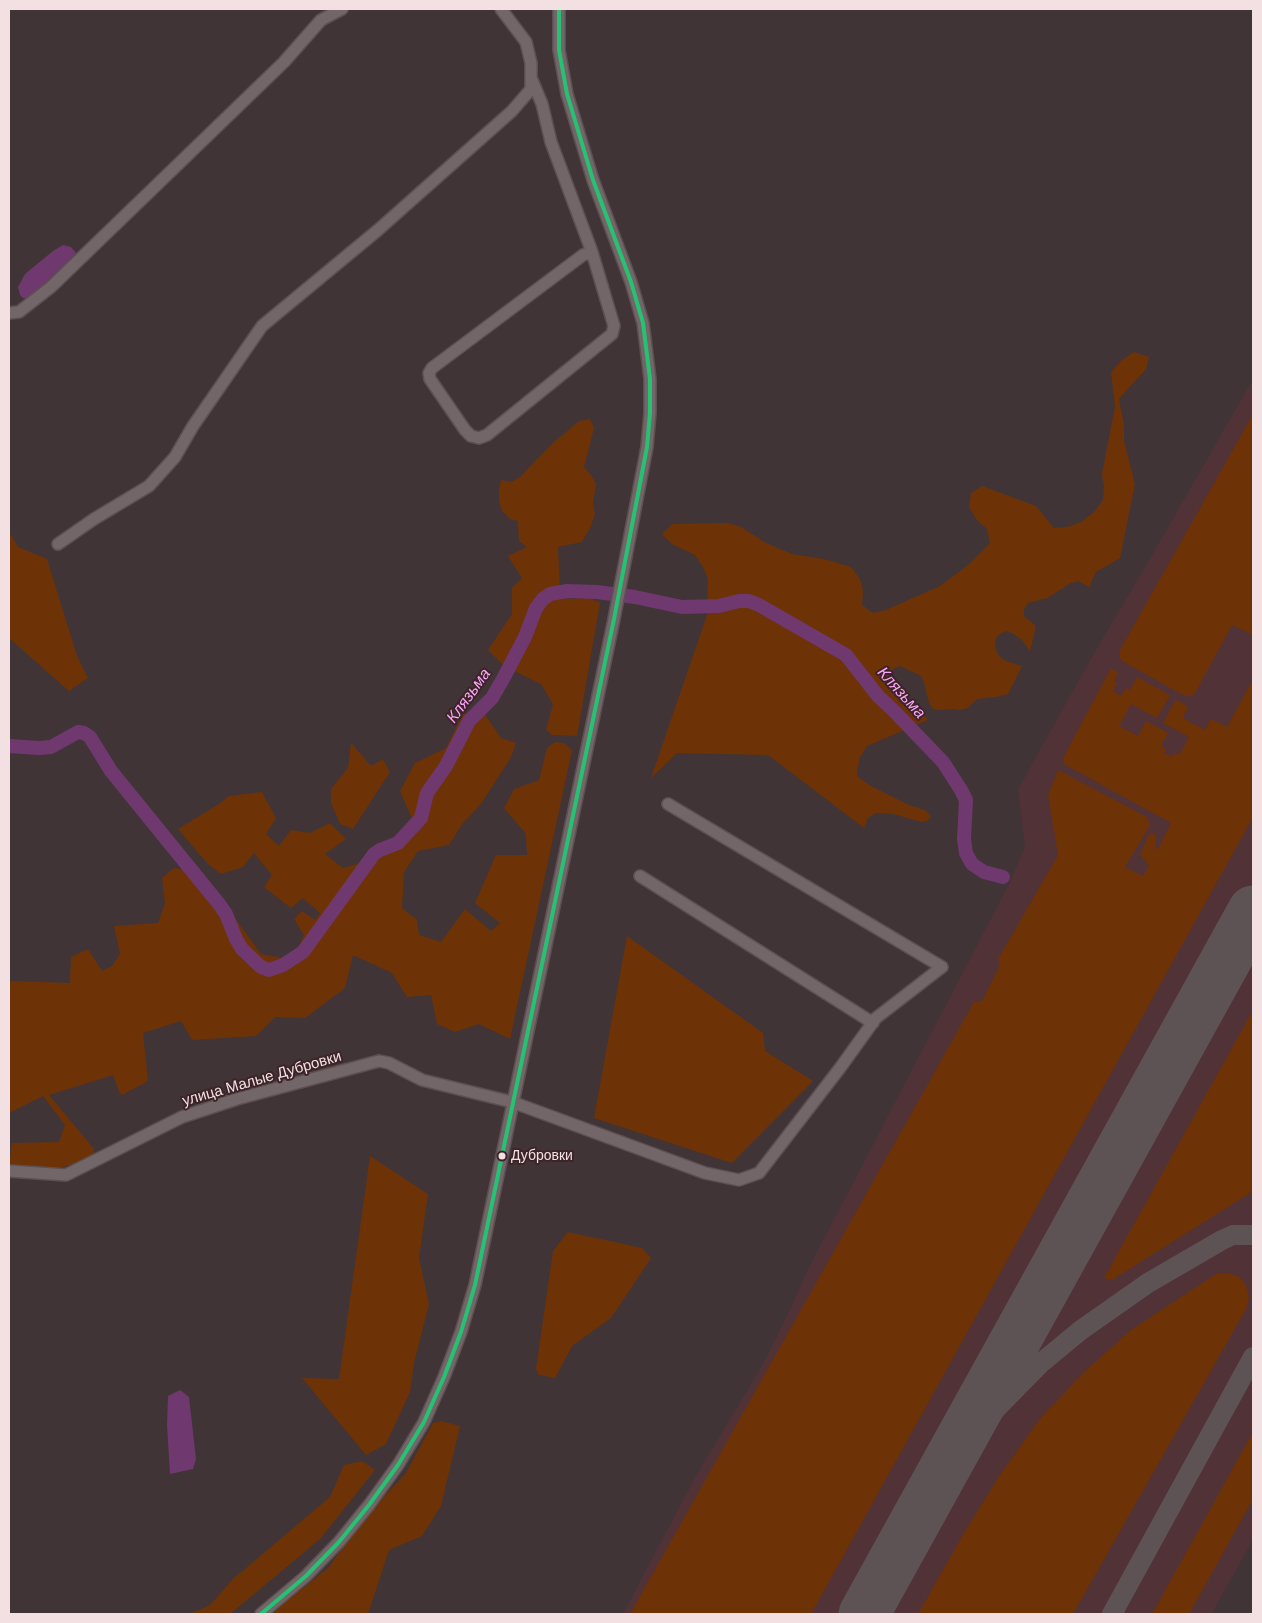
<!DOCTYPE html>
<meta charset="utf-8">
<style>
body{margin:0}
#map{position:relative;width:1262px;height:1623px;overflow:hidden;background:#413436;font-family:Arial,sans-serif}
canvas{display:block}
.frame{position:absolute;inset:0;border:10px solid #f2e0e3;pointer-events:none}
</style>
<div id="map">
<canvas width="1262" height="1623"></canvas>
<div class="frame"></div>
</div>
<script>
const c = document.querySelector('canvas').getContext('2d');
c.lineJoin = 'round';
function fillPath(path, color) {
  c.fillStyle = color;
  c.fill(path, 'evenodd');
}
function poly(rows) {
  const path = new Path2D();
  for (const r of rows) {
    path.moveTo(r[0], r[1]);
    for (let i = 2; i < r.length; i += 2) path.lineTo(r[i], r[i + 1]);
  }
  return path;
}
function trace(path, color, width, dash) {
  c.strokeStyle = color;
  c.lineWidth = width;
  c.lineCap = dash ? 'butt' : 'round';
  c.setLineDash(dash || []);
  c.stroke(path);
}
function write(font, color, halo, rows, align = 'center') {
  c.font = font + ' Arial,sans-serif';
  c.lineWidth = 4;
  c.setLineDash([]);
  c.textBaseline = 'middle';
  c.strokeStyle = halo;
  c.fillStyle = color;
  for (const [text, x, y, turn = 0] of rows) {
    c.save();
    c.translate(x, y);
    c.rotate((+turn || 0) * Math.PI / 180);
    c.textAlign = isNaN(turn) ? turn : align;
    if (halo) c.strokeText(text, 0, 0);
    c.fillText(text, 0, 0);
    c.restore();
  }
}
const built = poly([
 [1253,379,1253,1539,1212,1614,623,1614,693,1481,763,1364,791,1307,808,1269,1007,888,1025,847,1018,789,1093,655,1155,550]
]);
const green = poly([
 [1134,352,1149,357,1146,369,1119,399,1124,425,1124,441,1135,484,1120,558,1096,572,1089,587,1078,581,1071,583,1047,598,1028,603,1024,609,1024,616,1036,626,1030,651,1022,640,1012,633,1006,631,1000,634,996,638,995,645,997,652,1000,657,1006,661,1022,666,1008,694,996,697,977,699,967,708,960,710,954,709,941,710,933,709,929,703,924,682,921,676,900,666,894,668,891,674,897,687,907,699,918,707,928,720,867,746,860,757,857,771,858,777,871,786,909,805,925,810,931,816,927,821,922,822,893,814,875,813,868,818,864,828,768,755,677,753,651,778,707,615,708,579,703,567,695,555,672,544,662,534,673,524,728,523,741,527,766,543,792,554,824,559,851,567,860,579,863,591,862,605,873,613,886,610,940,586,967,566,990,543,987,529,977,520,969,507,971,493,982,486,1036,506,1054,528,1067,527,1081,522,1094,512,1103,500,1104,487,1102,474,1115,406,1111,372,1121,361],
 [1253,414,1253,635,1232,625,1195,693,1191,696,1185,696,1122,661,1119,656,1120,650],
 [590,419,594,428,584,467,591,475,596,484,593,503,595,513,591,526,582,542,558,547,560,591,568,599,590,598,600,603,577,736,552,735,546,730,553,704,541,684,504,666,488,650,512,614,512,588,522,578,508,556,527,547,519,541,518,521,510,519,502,511,499,501,499,490,501,480,511,482,520,477,553,443,579,421],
 [9,532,18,547,47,559,77,656,88,678,69,691,9,638],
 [1111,668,1118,672,1114,681,1117,683,1113,691,1121,696,1126,688,1130,690,1137,677,1170,695,1157,718,1131,704,1119,726,1138,736,1146,721,1168,733,1161,746,1166,749,1164,753,1172,757,1174,753,1179,755,1189,737,1163,723,1175,701,1177,700,1187,706,1187,709,1183,718,1205,730,1211,719,1227,727,1253,679,1253,817,811,1614,630,1614,974,1002,982,1001,1000,965,998,959,1058,855,1048,795,1058,770,1147,817,1150,825,1125,867,1143,876,1149,865,1140,855,1149,834,1155,833,1155,844,1157,851,1171,823,1064,764,1063,758],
 [484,713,501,738,516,743,511,757,481,804,462,824,449,845,418,851,404,872,402,908,417,920,419,935,441,942,465,909,491,931,500,923,475,903,496,855,527,855,526,834,504,808,514,789,539,780,547,748,555,742,564,743,572,750,510,1039,479,1024,455,1032,437,1024,431,995,407,997,392,973,353,955,345,988,305,1018,275,1017,256,1036,192,1040,181,1021,143,1033,148,1081,122,1095,119,1091,113,1075,49,1095,94,1149,93,1158,63,1167,9,1167,12,1143,59,1142,65,1125,43,1096,9,1113,9,981,70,983,71,957,88,949,102,971,112,966,120,954,114,926,158,923,165,903,162,878,174,868,201,872,261,954,282,958,298,948,304,935,294,919,302,911,315,920,320,913,303,898,291,908,264,887,272,875,254,853,243,867,221,874,208,864,178,829,219,804,229,796,262,792,276,818,266,834,279,846,291,830,310,833,330,823,346,839,325,854,343,868,384,856,413,821,400,791,415,763,446,748,463,714],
 [351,743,371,766,383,759,390,772,353,829,340,824,331,803,331,789,348,768],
 [627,936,763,1033,765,1051,813,1081,732,1163,594,1118],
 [1253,1010,1253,1191,1112,1280,1104,1278],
 [370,1156,428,1194,419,1258,429,1304,414,1363,410,1392,386,1444,366,1455,302,1378,339,1379],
 [568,1232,642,1248,651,1258,611,1318,572,1346,555,1378,539,1375,536,1369,553,1251],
 [1229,1273,1240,1277,1246,1285,1249,1297,1246,1309,1073,1614,918,1614,965,1531,1000,1475,1039,1420,1083,1373,1131,1330,1216,1274],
 [441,1421,460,1426,441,1506,422,1536,389,1550,368,1614,274,1614,279,1607,328,1568,369,1513,406,1473,433,1423],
 [1253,1432,1253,1499,1189,1614,1152,1614],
 [362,1461,375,1470,320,1539,230,1614,190,1614,210,1605,233,1579,330,1497,344,1465]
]);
const water = poly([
 [63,245,71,247,76,253,38,294,29,298,23,298,20,295,18,287,25,274,53,251],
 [180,1390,189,1397,196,1459,193,1469,170,1474,167,1425,168,1396]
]);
const river = poly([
 [9,746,39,748,51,747,78,732,84,733,90,737,111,771,219,904,226,914,236,939,242,949,261,967,269,970,283,965,303,952,374,854,380,850,398,843,421,818,427,793,446,766,469,721,492,698,503,679,525,637,536,608,543,599,550,594,567,591,597,592,635,597,682,607,719,606,739,601,749,601,759,605,846,655,878,696,893,710,943,762,961,790,966,800,964,839,966,853,972,864,984,872,1003,877]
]);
const taxiway = poly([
 [923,1508,959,1453,987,1418,1041,1363,1081,1330,1148,1283,1222,1240,1233,1235,1253,1235],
 [1112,1614,1253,1357]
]);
const runway = poly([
 [864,1614,1253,911]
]);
const minor = poly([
 [532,80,542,104,551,142,592,252,614,326,612,334,487,435,479,438,471,436,465,430,430,379,429,373,432,368,583,255,592,252],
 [9,313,19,312,51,287,284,62,321,20,342,9],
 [58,544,94,519,149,486,175,457,193,426,262,326,378,230,512,111,531,89,531,63,526,42,501,9],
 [640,876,873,1023],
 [9,1171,66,1175,182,1117,237,1099,379,1061,389,1063,422,1080,512,1102,705,1173,739,1180,759,1173,840,1068,876,1018,942,967,668,804],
 [261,1614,306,1576,339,1542,369,1505,398,1465,424,1422,444,1377,461,1332,475,1285,614,619,647,447,650,413,650,379,643,323,631,282,593,180,567,94,559,50,559,9]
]);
const bus1 = poly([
 [261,1614,306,1576,339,1542,369,1505,398,1465,424,1422,444,1377,461,1332,475,1285,614,619,647,447,650,413,650,379,643,323,631,282,593,180,567,94,559,50,559,9]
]);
const markers = [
 [502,1156,4.5,"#f2e0e3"]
];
const busNames = [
 ["Дубровки",511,1156]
];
const streetNames = [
 ["улица Малые Дубровки",262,1079,-16]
];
const waterNames = [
 ["Клязьма",901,693,48],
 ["Клязьма",469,696,-54]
];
fillPath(built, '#503237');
fillPath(green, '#6d3307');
fillPath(water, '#6f386f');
trace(river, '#6f386f', 14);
trace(taxiway, '#5e5354', 20);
trace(runway, '#5e5354', 51);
trace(minor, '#5c5052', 14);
trace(minor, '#736668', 11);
trace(bus1, '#26c172', 4);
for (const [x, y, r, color] of markers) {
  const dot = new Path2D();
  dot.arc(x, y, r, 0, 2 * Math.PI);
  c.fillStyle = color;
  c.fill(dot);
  trace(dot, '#3c2428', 2);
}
write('14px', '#f2e0e3', '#3c2428', busNames, 'left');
write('15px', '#f2e0e3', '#3c2428', streetNames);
write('italic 16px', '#fba4fa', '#3c2428', waterNames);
</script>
